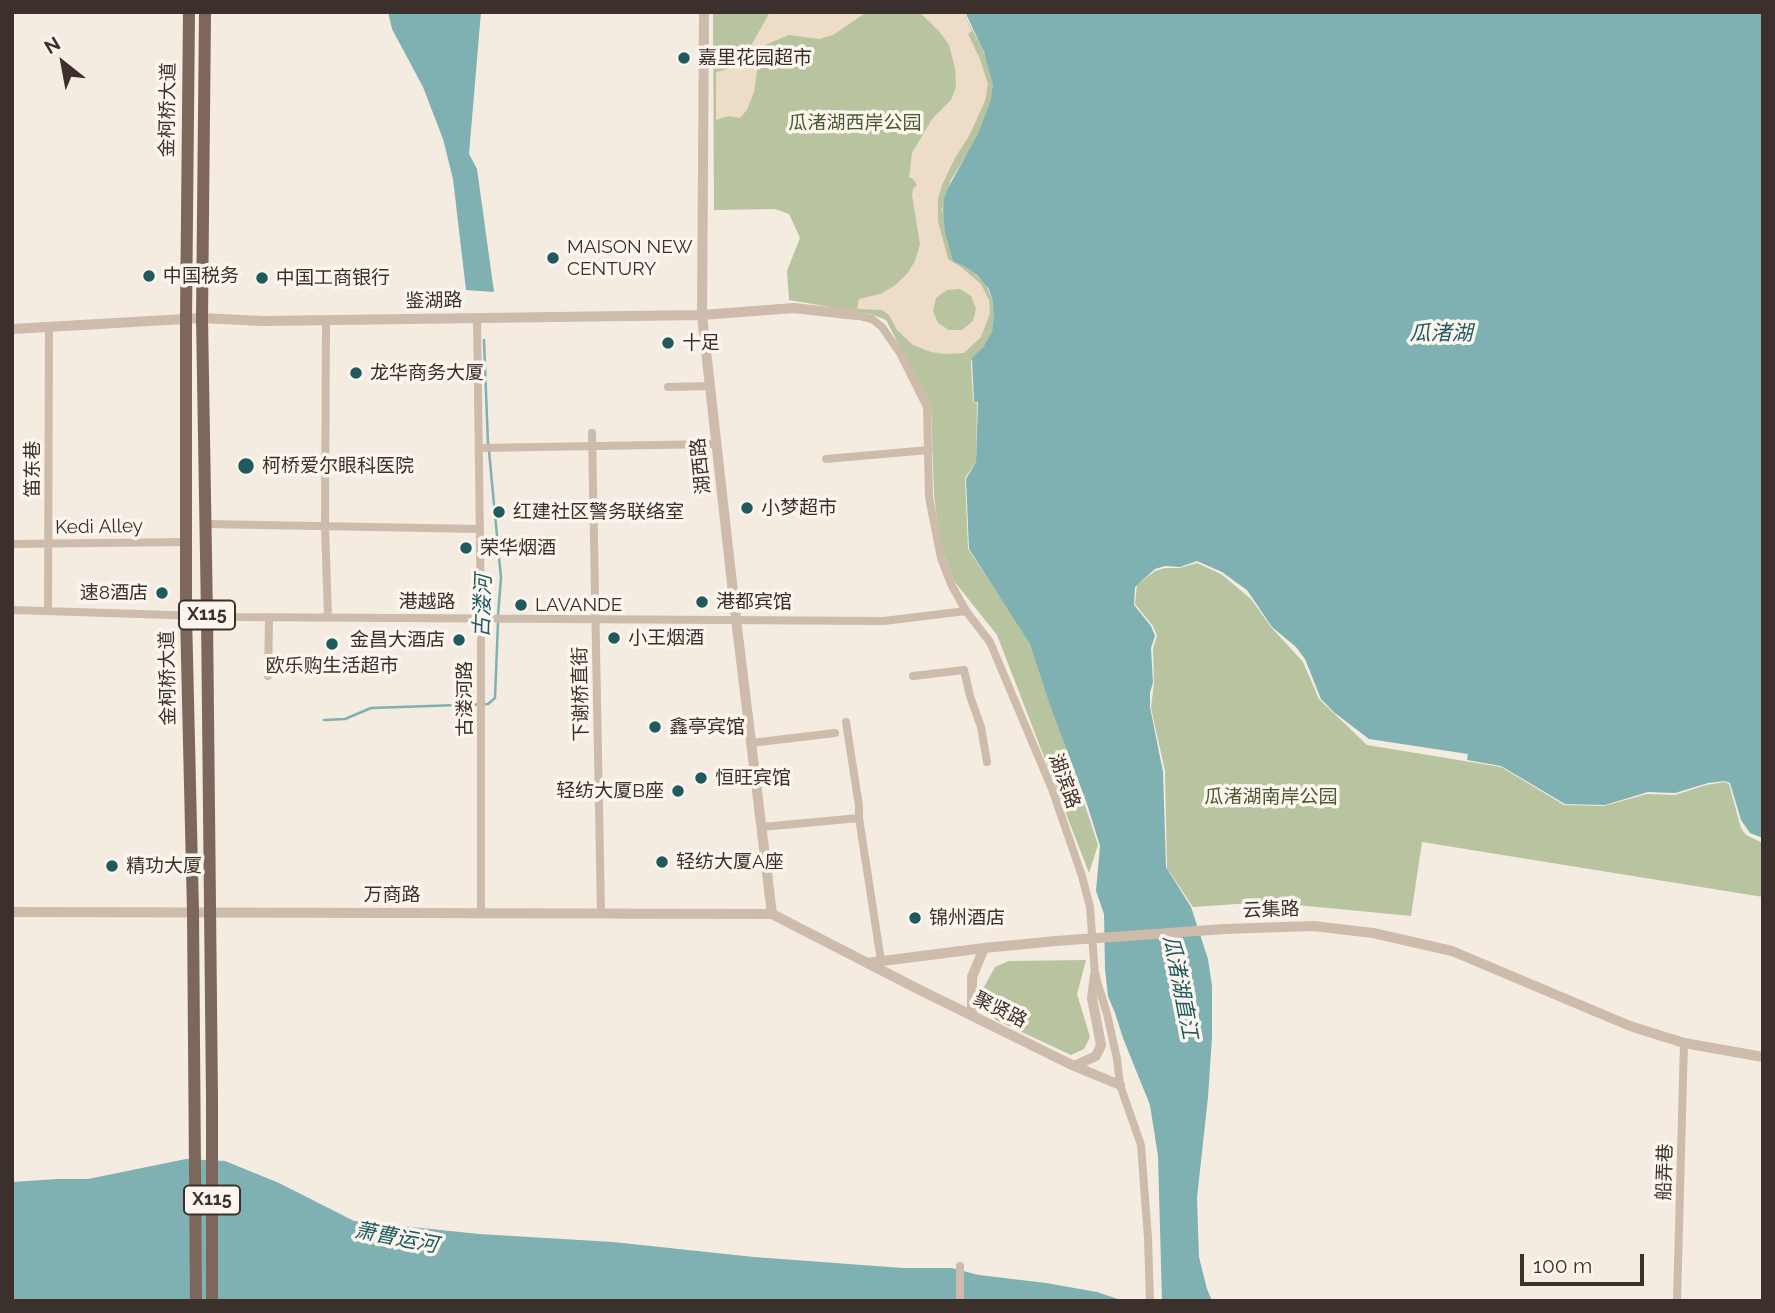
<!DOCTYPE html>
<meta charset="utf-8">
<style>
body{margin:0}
#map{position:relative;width:1775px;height:1313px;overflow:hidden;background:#f4ebe1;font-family:Raleway,sans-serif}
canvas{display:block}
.frame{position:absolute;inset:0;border:14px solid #3b302b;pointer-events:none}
.north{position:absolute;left:28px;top:28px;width:70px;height:70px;-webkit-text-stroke:5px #fbf5ee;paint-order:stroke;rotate:329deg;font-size:19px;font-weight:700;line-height:28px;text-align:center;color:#3b302b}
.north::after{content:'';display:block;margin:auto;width:24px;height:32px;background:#3b302b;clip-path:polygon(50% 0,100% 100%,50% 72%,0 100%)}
.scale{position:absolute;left:1520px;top:1254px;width:124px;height:32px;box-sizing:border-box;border:4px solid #3b302b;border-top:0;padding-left:9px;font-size:21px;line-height:24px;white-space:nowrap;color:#3b302b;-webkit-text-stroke:5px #fbf5ee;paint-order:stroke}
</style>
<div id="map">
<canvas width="1775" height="1313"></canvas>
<div class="frame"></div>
<div class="north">N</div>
<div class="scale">100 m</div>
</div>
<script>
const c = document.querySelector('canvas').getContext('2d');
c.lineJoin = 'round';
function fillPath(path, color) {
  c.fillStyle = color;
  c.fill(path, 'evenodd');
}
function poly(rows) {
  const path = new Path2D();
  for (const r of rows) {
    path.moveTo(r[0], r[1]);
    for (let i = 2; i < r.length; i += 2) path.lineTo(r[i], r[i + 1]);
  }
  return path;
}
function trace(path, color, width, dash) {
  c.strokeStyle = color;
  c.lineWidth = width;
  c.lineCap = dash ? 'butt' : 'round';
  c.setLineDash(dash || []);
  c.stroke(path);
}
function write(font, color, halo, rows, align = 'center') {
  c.font = font + ' Raleway,"Noto Sans SC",sans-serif';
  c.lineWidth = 7;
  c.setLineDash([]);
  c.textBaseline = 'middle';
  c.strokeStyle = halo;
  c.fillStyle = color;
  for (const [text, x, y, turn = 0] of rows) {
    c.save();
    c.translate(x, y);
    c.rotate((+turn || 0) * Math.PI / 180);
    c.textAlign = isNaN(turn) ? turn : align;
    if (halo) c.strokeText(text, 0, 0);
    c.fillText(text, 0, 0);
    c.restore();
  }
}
const green = poly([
 [713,12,963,12,981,46,998,87,980,134,951,180,942,210,953,259,967,267,986,284,997,312,990,339,971,361,973,402,977,403,976,462,965,478,968,549,1026,636,1036,656,1098,845,1089,873,997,635,954,581,941,546,934,496,931,406,886,320,871,314,789,300,787,271,800,238,789,214,775,209,714,210],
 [1197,563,1221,574,1251,599,1271,627,1303,662,1319,699,1367,745,1501,767,1564,805,1604,806,1647,794,1675,795,1706,785,1725,782,1729,784,1741,828,1746,835,1763,843,1763,897,1422,842,1411,916,1266,902,1193,907,1167,868,1165,771,1151,708,1154,683,1153,648,1157,636,1153,626,1135,604,1137,585,1155,571,1165,568,1180,568],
 [1086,960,1077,994,1090,1037,1084,1049,1071,1055,996,1020,987,1007,984,987,995,967,1009,961]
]);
const plaza = poly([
 [770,12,788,14,799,12,867,12,833,35,819,39,789,35,765,45,759,58,754,92,747,110,740,118,729,116,716,120,716,72,736,67,741,63],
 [919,12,963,12,972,31,968,34,980,59,988,84,985,101,969,136,955,158,942,185,938,198,938,221,948,259,961,267,981,284,989,300,990,313,981,337,964,353,945,354,931,352,913,345,897,330,889,315,882,310,857,309,859,299,880,294,894,286,907,274,915,261,920,244,912,195,913,189,917,185,912,178,909,178,912,153,932,119,951,100,956,87,955,68,949,45,939,31],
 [960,289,971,296,976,309,973,321,962,330,949,330,938,323,933,311,936,298,947,290]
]);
const water = poly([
 [388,12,481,12,469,154,477,169,494,292,466,290,453,179,443,139,423,87,392,29],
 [965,12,1763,12,1763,838,1750,833,1741,820,1730,783,1725,781,1708,783,1675,793,1648,792,1605,805,1565,804,1501,766,1467,760,1468,754,1369,739,1335,713,1321,699,1305,659,1296,647,1272,627,1247,590,1233,580,1222,572,1197,561,1180,567,1165,566,1155,569,1135,587,1134,605,1151,626,1155,636,1151,648,1153,683,1150,692,1150,707,1163,772,1166,867,1191,907,1208,959,1212,986,1212,1037,1208,1097,1197,1198,1199,1257,1207,1289,1212,1301,1162,1301,1158,1156,1150,1105,1123,1038,1115,1013,1108,996,1105,969,1104,914,1096,891,1100,846,1087,804,1049,702,1030,644,969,549,966,479,976,462,978,402,974,402,972,358,984,346,992,332,994,317,993,302,989,289,978,276,966,267,953,261,945,232,943,211,944,199,948,188,978,134,991,100,993,85,984,52],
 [186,1159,225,1161,279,1183,354,1221,479,1234,613,1242,754,1257,903,1268,951,1268,979,1275,1046,1283,1097,1292,1124,1301,12,1301,12,1182,57,1179,88,1179]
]);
const stream = poly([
 [484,340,488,444],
 [489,451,501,578,498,615],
 [324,720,345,719,371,708,488,704,495,698,498,622]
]);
const minor = poly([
 [856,315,872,319,882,327,900,353,927,407,929,497,941,558,951,584,966,611,990,642,1052,789,1082,876,1090,907,1095,975,1107,1014,1117,1059,1120,1085,1141,1145,1148,1238,1150,1301],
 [477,318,481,618,481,913],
 [326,320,325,526,328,617],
 [668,387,710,386],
 [592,433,601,913],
 [479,448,716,444],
 [826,459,929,450],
 [206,524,480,529],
 [12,544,186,542],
 [12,610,234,617,884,621,966,611],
 [48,611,49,327],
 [268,676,269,617],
 [913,676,964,670,970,696,981,727,987,762],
 [846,722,859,806,859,818],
 [751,743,835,733],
 [762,827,859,818,881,961],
 [960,1266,960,1301],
 [1677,1301,1684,1043]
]);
const tertiary = poly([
 [704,12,702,315,736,619,772,914],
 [12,329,202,318,263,321,702,315,794,308,856,315],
 [12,912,772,914,916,988,1074,1066,1120,1085],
 [1225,929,1313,926,1373,933,1452,951,1630,1026,1684,1043,1763,1057],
 [867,963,984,948,1056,941],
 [972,1015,972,977,984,948],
 [1074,1066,1096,1056,1101,1045,1092,998,1095,975]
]);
const primary = poly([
 [189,12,186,319,186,615,193,912,196,1301],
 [205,12,202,318,207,616,212,1099,212,1301]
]);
const tertiaryBridge = poly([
 [1056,941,1225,929]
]);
const markers = [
 [684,58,7,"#1f5a5e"],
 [553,258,7,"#1f5a5e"],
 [149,276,7,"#1f5a5e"],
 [262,278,7,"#1f5a5e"],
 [668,343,7,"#1f5a5e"],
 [356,373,7,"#1f5a5e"],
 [246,466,9,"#1f5a5e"],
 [747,508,7,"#1f5a5e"],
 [499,512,7,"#1f5a5e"],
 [466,548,7,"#1f5a5e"],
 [162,593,7,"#1f5a5e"],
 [702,602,7,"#1f5a5e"],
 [521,605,7,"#1f5a5e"],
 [614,638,7,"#1f5a5e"],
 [459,640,7,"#1f5a5e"],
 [332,644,7,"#1f5a5e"],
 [655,727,7,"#1f5a5e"],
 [701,778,7,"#1f5a5e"],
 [678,791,7,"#1f5a5e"],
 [662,862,7,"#1f5a5e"],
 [112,866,7,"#1f5a5e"],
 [915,918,7,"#1f5a5e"]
];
const shields = [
 [207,615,56],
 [212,1200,56]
];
const shieldNames = [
 ["X115",207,615],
 ["X115",212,1200]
];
const poiNames = [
 ["嘉里花园超市",698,58],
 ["MAISON NEW",567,247],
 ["CENTURY",567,269],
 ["中国税务",163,276],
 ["中国工商银行",276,278],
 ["十足",682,343],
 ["龙华商务大厦",370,373],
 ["柯桥爱尔眼科医院",262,466],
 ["小梦超市",761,508],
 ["红建社区警务联络室",513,512],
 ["荣华烟酒",480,548],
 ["速8酒店",148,593,"right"],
 ["港都宾馆",716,602],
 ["LAVANDE",535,605],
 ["小王烟酒",628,638],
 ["金昌大酒店",445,640,"right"],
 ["欧乐购生活超市",332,666,"center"],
 ["鑫亭宾馆",669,727],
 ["恒旺宾馆",715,778],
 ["轻纺大厦B座",664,791,"right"],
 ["轻纺大厦A座",676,862],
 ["精功大厦",126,866],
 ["锦州酒店",929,918]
];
const streetNames = [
 ["金柯桥大道",168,110,-89],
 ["鉴湖路",434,301,-1],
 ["湖西路",701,466,-96],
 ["笛东巷",33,469,-90],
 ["Kedi Alley",99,527,-1],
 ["港越路",427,602],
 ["金柯桥大道",168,678,-91],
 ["下谢桥直街",581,694,-91],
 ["古溇河路",465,699,-90],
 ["湖滨路",1064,781,70],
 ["万商路",392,895],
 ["云集路",1271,910,-2],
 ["聚贤路",1000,1010,26],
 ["船弄巷",1665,1172,-88]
];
const parkNames = [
 ["瓜渚湖西岸公园",855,123],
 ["瓜渚湖南岸公园",1271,797]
];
const waterNames = [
 ["瓜渚湖",1441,334],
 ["古溇河",483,606,-88],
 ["瓜渚湖直江",1180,987,79],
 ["萧曹运河",396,1238,11]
];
fillPath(green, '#b8c4a0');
fillPath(plaza, '#ecdcc8');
fillPath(water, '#7fb0b2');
trace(stream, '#7fb0b2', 2.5);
trace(minor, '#cdbbac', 8);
trace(tertiary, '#cdbbac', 10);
trace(primary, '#7d675c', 12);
trace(tertiaryBridge, '#cdbbac', 10);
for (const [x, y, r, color] of markers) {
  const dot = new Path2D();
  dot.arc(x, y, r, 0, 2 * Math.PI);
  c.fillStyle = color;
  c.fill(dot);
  trace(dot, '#fbf5ee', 2.5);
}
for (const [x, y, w] of shields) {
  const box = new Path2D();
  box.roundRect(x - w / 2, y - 14.5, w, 29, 5);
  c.fillStyle = '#fbf5ee';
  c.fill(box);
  trace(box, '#3b302b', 2);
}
write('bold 18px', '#3b302b', null, shieldNames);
write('19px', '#3b302b', '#fbf5ee', poiNames, 'left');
write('19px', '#3b302b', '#fbf5ee', streetNames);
write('19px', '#4a5a2e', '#fbf5ee', parkNames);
write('italic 21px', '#1f5a5e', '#fbf5ee', waterNames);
</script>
